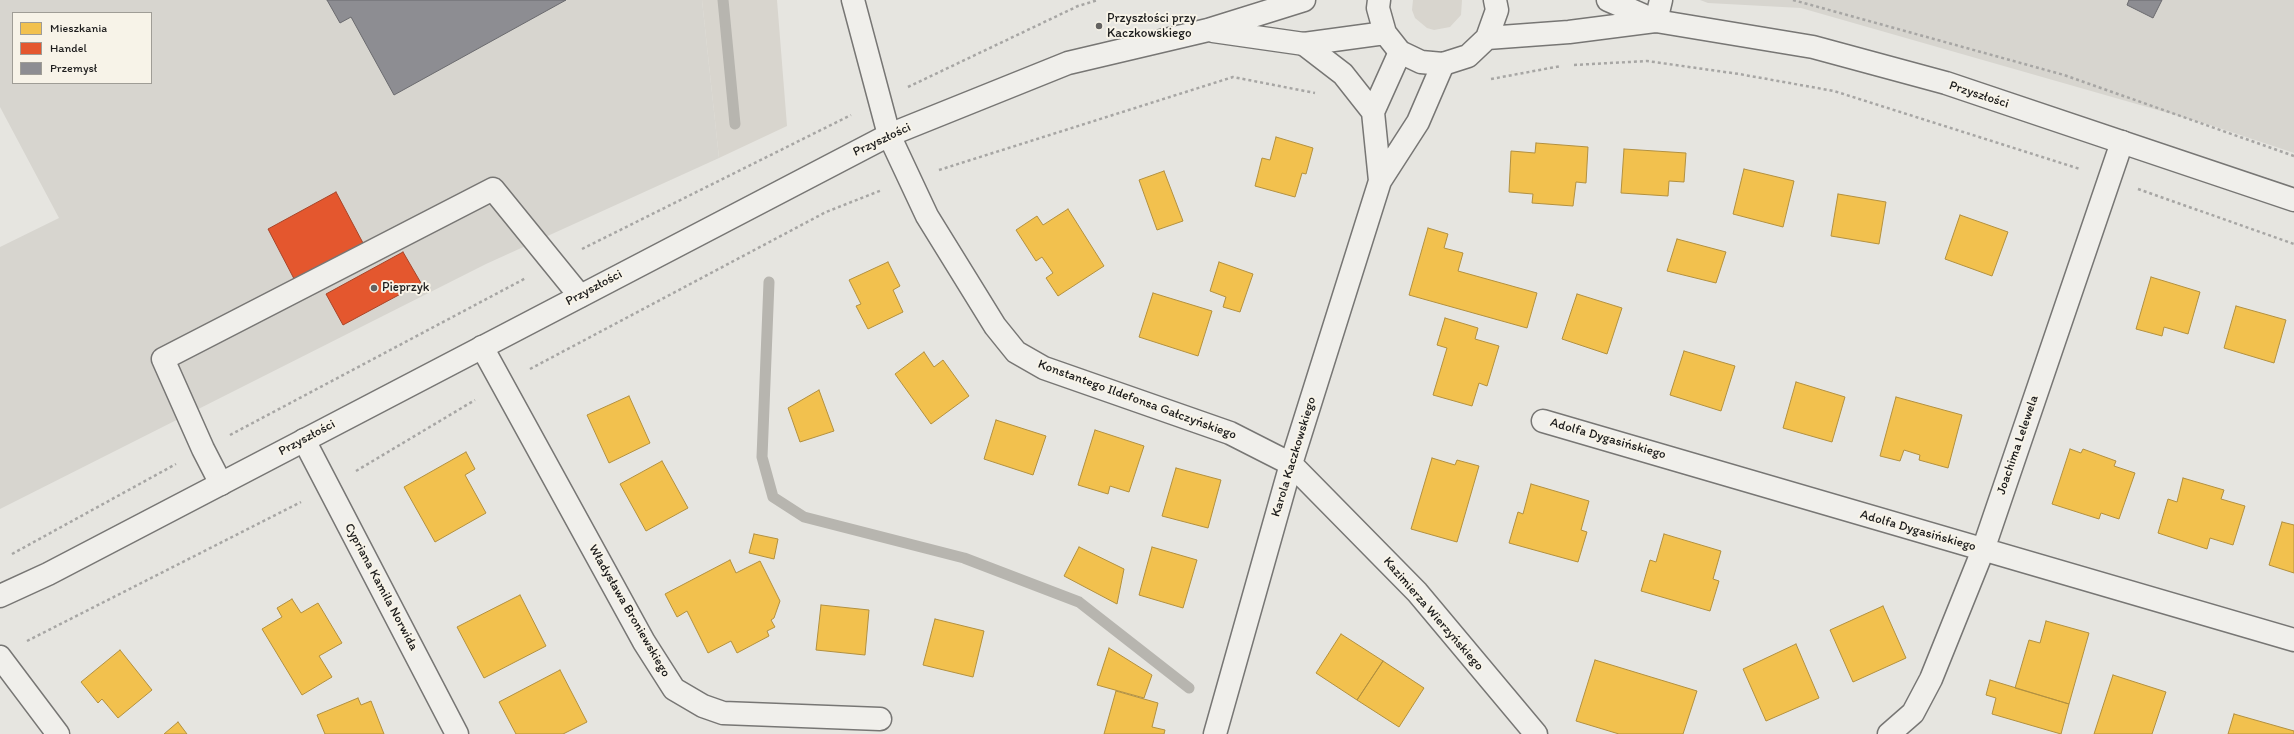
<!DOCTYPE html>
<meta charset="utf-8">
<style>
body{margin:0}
#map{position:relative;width:2294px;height:734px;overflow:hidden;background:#e6e5e0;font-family:Itim,sans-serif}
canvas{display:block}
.legend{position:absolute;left:12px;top:12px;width:140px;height:72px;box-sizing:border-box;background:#f7f3e8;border:1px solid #9f9d96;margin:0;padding:5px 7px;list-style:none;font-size:12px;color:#1c1c1c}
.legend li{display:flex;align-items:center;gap:8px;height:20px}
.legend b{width:20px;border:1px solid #9f9d96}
</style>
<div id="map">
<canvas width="2294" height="734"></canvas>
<ul class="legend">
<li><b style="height:11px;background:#f2c14e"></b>Mieszkania</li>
<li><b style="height:11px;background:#e4572e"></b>Handel</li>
<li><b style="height:11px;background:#8d8d92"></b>Przemysł</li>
</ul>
</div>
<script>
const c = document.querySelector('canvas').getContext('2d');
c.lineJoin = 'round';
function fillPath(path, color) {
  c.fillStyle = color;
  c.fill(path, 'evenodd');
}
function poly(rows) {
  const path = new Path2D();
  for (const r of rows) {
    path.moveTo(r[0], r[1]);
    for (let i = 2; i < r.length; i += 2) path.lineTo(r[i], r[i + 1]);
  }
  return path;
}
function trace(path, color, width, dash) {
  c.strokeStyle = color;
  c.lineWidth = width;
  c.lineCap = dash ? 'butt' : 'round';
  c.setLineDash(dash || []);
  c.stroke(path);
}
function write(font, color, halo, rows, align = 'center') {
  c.font = font + ' Itim,sans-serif';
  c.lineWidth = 4;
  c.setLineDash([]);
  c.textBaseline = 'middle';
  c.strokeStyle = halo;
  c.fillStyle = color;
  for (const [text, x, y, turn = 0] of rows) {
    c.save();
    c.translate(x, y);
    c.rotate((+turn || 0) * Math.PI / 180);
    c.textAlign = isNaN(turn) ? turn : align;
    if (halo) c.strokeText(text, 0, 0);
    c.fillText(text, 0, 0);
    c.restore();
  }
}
const built = poly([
 [0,0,702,0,719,158,486,264,0,509,0,247,59,218,0,107],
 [13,13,151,13,151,83,13,83],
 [1700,0,2294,0,2294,153,2210,125,1801,8,1708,3]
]);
const green = poly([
 [702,0,777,0,787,126,719,158],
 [1413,0,1462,0,1461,15,1450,27,1434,30,1427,28,1415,18,1412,10]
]);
const homes = poly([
 [1276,137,1313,148,1306,174,1302,173,1295,197,1255,186,1262,158,1270,160,1276,137],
 [1536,143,1588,147,1586,183,1576,182,1573,206,1532,203,1533,194,1509,192,1511,151,1535,153,1536,143],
 [1624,149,1686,153,1684,182,1669,181,1668,196,1621,193,1624,149],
 [1744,169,1794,181,1783,227,1733,214,1744,169],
 [1164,171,1183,221,1157,230,1139,180,1164,171],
 [1838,194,1886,202,1879,244,1831,236,1838,194],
 [1068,209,1104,266,1058,296,1046,278,1053,273,1042,257,1036,261,1016,230,1037,216,1043,225,1068,209],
 [1960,215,2008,232,1992,276,1945,259,1960,215],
 [1428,228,1448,234,1444,248,1463,253,1458,271,1537,293,1527,328,1409,295,1428,228],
 [1677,239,1726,252,1716,283,1667,271,1677,239],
 [888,262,900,286,893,290,903,312,868,329,856,306,861,304,849,280,888,262],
 [1219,262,1253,274,1240,312,1223,307,1226,297,1210,291,1219,262],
 [2151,277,2200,292,2188,334,2164,327,2162,336,2136,329,2151,277],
 [1153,293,1212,311,1198,356,1139,337,1153,293],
 [1577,294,1622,308,1607,354,1562,339,1577,294],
 [2236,306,2286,320,2274,363,2224,348,2236,306],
 [1445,318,1478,328,1475,339,1499,346,1487,386,1479,383,1472,406,1433,395,1447,348,1437,345,1445,318],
 [1684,351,1735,366,1721,411,1670,395,1684,351],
 [924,352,934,367,943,360,969,396,931,424,895,374,924,352],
 [1796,382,1845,397,1832,442,1783,428,1796,382],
 [819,390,834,431,800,442,788,408,819,390],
 [629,396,650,443,609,463,587,415,629,396],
 [1896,397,1962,415,1948,468,1919,460,1920,455,1904,450,1900,461,1880,456,1896,397],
 [996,420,1046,436,1033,475,984,459,996,420],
 [1095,430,1144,446,1129,492,1110,486,1108,494,1078,485,1095,430],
 [2070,449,2081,453,2083,449,2116,461,2114,466,2135,473,2119,519,2101,513,2099,519,2052,504,2070,449],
 [466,452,475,469,465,475,486,513,435,542,404,487,466,452],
 [1432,458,1455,465,1457,460,1479,466,1457,542,1411,529,1432,458],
 [662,461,688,508,646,531,620,484,662,461],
 [1176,468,1221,480,1208,528,1162,516,1176,468],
 [2183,478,2224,490,2221,499,2245,506,2233,545,2210,538,2207,549,2158,533,2168,499,2177,502,2183,478],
 [1531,484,1589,501,1581,530,1587,532,1578,562,1509,543,1518,512,1523,514,1531,484],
 [2282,522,2294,525,2294,573,2269,565,2282,522],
 [754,534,778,539,774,559,749,553,754,534],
 [1664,534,1721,551,1713,579,1719,581,1710,611,1641,591,1650,560,1656,562,1664,534],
 [1079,547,1124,569,1117,604,1064,576,1079,547],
 [1152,547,1197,560,1183,608,1139,595,1152,547],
 [730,560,736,573,760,561,780,601,774,618,771,620,775,627,767,631,769,636,737,653,731,641,708,653,687,611,677,617,665,594,730,560],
 [520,595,546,646,484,678,457,627,520,595],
 [292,599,301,613,318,603,342,643,319,656,332,677,302,695,262,629,282,617,277,608,292,599],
 [821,605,869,610,865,655,816,650,821,605],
 [1883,606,1906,658,1853,682,1830,630,1883,606],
 [935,619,984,631,973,677,923,665,935,619],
 [2046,621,2089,633,2069,704,2015,688,2029,640,2040,643,2046,621],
 [1341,634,1383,661,1357,700,1316,673,1341,634],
 [1796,644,1819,698,1766,721,1743,669,1796,644],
 [1109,648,1152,675,1144,698,1097,685,1109,648],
 [120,650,152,690,118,718,102,699,98,703,81,682,120,650],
 [1595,660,1697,691,1683,734,1619,734,1576,721,1595,660],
 [1383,661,1424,688,1399,727,1357,700,1383,661],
 [560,670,587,722,563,734,516,734,499,702,560,670],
 [2113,675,2166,692,2152,734,2094,734,2113,675],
 [1990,680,2069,704,2061,734,1992,714,1996,698,1986,695,1990,680],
 [1116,691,1158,703,1152,727,1165,730,1164,734,1104,734,1116,691],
 [358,698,361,705,371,701,384,734,325,734,317,715,358,698],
 [2234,714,2294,731,2294,734,2228,734,2234,714],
 [178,722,187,734,164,734,178,722]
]);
const shops = poly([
 [336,192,372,260,303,296,268,229,336,192],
 [403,252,421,283,343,325,326,294,403,252]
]);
const industry = poly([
 [327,0,566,0,394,95,351,17,340,23,327,0],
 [2129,0,2162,0,2153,18,2127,5,2129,0]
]);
const stream = poly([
 [723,0,735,124],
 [769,282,762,457,773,497,804,517,964,558,1079,602,1189,688]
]);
const path = poly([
 [1793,0,2064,75,2294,156],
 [1574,65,1647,61,1739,74,1834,91,2080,169],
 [1491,79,1561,66],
 [908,87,1078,6,1098,0],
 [939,170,1233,77,1315,93],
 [2138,189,2294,244],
 [582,249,851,115],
 [530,369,826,212,882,190],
 [230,435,526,278],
 [356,471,475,400],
 [12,554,176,464],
 [27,641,301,502]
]);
const service = poly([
 [853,0,889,135],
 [1656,21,1661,0],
 [221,484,203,449,163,359,493,189,580,296]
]);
const minor = poly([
 [1304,44,1343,74,1373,112],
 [889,135,927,216,995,326,1016,352,1044,368,1230,433,1291,464,1417,592,1536,734],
 [1380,181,1373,112,1400,52],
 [482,347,644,642,674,689,703,706,723,713,880,719],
 [1543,421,2294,640],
 [304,440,457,734],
 [0,657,58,734],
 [1215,734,1291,464,1380,181,1418,122,1443,64],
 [1889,734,1913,713,1931,679,1983,550,2122,142]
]);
const tertiary = poly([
 [1379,0,1378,8,1385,33,1400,52,1421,62,1443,64,1468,56,1487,38,1497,10,1495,0],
 [1608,0,1656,21,1813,47,1946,83,2294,200],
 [1213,31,1304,44,1385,33],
 [1487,38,1569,32,1655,21],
 [0,596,48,574,889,135,1068,63,1208,30,1304,0]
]);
const markers = [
 [1099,26,4,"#636261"],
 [374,288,4,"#636261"]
];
const poiNames = [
 ["Przyszłości przy",1107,19],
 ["Kaczkowskiego",1107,34],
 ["Pieprzyk",382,288]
];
const streetNames = [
 ["Przyszłości",1979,95,18],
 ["Przyszłości",882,140,-25],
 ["Przyszłości",594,288,-28],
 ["Konstantego Ildefonsa Gałczyńskiego",1137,400,20],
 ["Przyszłości",307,438,-28],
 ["Adolfa Dygasińskiego",1608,439,16],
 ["Joachima Lelewela",2018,445,-71],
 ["Karola Kaczkowskiego",1294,457,-73],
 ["Adolfa Dygasińskiego",1918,531,16],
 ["Cypriana Kamila Norwida",381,587,62],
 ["Władysława Broniewskiego",629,611,60],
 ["Kazimierza Wierzyńskiego",1433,614,49]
];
fillPath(built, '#d7d5cf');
fillPath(green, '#d8d5ce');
fillPath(homes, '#f2c14e');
trace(homes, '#b2903f', 1);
fillPath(shops, '#e4572e');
trace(shops, '#a84529', 1);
fillPath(industry, '#8d8d92');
trace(industry, '#6b6b6f', 1);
trace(stream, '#b7b5af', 11);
trace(service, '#777674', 25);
trace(minor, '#777674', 25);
trace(tertiary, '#777674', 25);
trace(path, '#a7a6a4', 2.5, [3, 3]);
trace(service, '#f0efeb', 22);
trace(minor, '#f0efeb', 22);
trace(tertiary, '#f0efeb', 22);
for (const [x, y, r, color] of markers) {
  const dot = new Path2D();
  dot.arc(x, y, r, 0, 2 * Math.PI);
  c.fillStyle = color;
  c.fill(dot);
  trace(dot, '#f7f3e8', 1.5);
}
write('13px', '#1c1c1c', '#f7f3e8', poiNames, 'left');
write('13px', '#1c1c1c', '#f7f3e8', streetNames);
</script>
